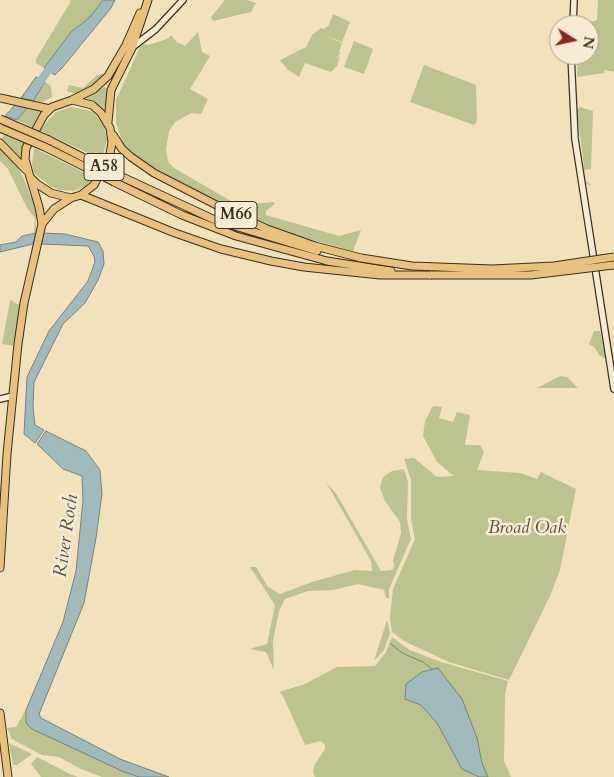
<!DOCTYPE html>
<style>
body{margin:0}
#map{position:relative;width:614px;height:777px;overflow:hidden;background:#f1e2bb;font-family:Cardo,serif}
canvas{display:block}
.north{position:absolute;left:549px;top:15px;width:50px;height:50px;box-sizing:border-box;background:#f6ecd3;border:1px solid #aba08c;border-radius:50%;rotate:100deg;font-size:14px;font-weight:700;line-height:20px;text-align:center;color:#3a2d22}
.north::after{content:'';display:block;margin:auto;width:18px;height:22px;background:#8f2418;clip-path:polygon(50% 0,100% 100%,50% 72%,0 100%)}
</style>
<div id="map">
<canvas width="614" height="777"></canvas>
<div class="north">N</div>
</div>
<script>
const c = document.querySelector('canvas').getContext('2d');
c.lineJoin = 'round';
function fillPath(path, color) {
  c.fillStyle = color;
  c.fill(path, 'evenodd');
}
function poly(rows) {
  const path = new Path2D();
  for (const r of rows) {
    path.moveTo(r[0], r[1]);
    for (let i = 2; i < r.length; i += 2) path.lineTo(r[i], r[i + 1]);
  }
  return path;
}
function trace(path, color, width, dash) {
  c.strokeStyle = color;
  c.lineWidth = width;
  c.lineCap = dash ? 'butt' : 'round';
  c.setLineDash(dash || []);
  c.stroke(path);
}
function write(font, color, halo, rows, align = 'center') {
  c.font = font + ' Cardo,serif';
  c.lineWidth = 5;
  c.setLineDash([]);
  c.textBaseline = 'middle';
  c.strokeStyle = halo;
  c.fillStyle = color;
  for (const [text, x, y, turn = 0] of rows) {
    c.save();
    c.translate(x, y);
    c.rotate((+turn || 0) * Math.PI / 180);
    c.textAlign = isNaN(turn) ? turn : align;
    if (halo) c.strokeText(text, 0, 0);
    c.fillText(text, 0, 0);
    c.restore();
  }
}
const green = poly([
 [69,0,103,0,90,17,71,32,44,68,36,63,36,59,71,1],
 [225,0,247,0,256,3,251,12,213,21,211,17],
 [598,0,614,0,614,72,605,70,604,73,577,77,578,55,589,55,589,25,578,25,597,20],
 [333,14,350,22,342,42,324,35,342,43,339,52,341,53,336,58,340,56,337,66,331,72,305,63,299,77,288,70,280,60,306,47,312,35,321,28,324,29,329,25],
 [198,32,202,52,210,56,190,89,208,99,201,114,191,113,175,122,169,131,166,149,168,162,174,168,238,205,274,202,275,204,266,211,266,215,339,236,361,230,353,251,290,234,259,222,171,178,141,160,124,146,116,123,116,100,140,47,144,44,149,45,167,39,171,35,177,42,185,46],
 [354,41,373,49,364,74,344,67],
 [424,65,476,85,477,121,474,125,410,102],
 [102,74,106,76,101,81,83,92,76,94,67,91,69,85,83,88,97,75],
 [45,82,51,86,52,97,43,102,33,101],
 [104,87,108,89,104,110,86,98],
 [71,107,91,111,103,122,107,139,102,160,40,130,56,112],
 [580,107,593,111,591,169,585,170,586,181,592,185,586,184,577,110],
 [27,108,42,111,32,127,17,120],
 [5,135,24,143,20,159,0,140],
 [0,147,12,157,24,179,36,209,36,233,34,233,35,218,27,208,8,169,0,161],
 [34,148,95,178,84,187,74,191,60,190,50,186,34,173,32,165],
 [10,300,21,306,14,346,2,344],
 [594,331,600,331,606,359,599,355,595,348,589,344],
 [560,376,567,377,578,388,537,388],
 [433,406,442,407,439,418,453,422,457,412,470,415,465,445,480,445,484,452,477,470,520,473,537,479,541,472,576,489,560,570,550,596,509,680,449,662,404,641,392,632,390,618,393,589,415,539,411,519,411,480,404,459,414,458,437,477,454,476,437,462,423,436,425,421],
 [404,469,408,482,407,519,411,539,389,589,389,598,386,598,384,590,358,584,333,590,308,591,285,599,279,611,273,641,274,670,266,652,249,649,267,644,275,605,250,567,256,567,268,587,280,594,315,581,355,570,372,571,371,561,326,482,337,495,381,571,392,570,395,566,393,561,401,533,400,522,385,501,380,488,383,477,392,471],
 [387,620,390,633,384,650,374,661],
 [392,637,410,650,441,662,508,681,505,694,504,761,511,777,488,777,482,763,477,738,462,699,405,699,421,705,437,723,462,769,479,777,315,777,313,771,315,764,325,749,325,745,321,741,305,745,283,696,279,692,305,684,337,667,375,666,386,652],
 [26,710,26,723,32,729,139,777,102,777,81,769,59,757,42,755,12,739,7,728,16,727],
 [9,743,32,754,17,765,13,765],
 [37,757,70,774,78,777,41,777,31,764]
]);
const water = poly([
 [103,0,115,0,111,8,62,68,55,75,44,68,71,32,90,17,103,0],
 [36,77,45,82,33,101,21,98,36,77],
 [15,105,27,108,17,120,5,116,15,105],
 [36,233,33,244,0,252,0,245,16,242,22,236,36,233],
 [43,233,65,234,98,242,103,251,104,264,98,280,85,303,63,324,34,382,33,407,35,425,44,430,35,443,24,434,27,377,49,331,88,281,95,262,94,256,88,246,41,244,43,233],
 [46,431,86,451,100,470,102,494,96,538,84,603,39,714,41,718,120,759,169,777,139,777,122,771,32,729,26,723,26,710,63,622,76,571,83,500,82,476,63,469,37,444,46,431],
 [438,668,462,699,477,738,482,763,488,777,479,777,462,769,437,723,421,705,405,699,406,684,422,672,438,668]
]);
const stream = poly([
 [391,644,402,653,423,662,432,669]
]);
const river = poly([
 [36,87,53,64]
]);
const secondary = poly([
 [573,25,574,0],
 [134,46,156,29,183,0],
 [571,55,575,139,614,389],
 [0,399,13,396]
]);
const highway = poly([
 [0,98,50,109],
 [72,100,92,105,101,113,110,128,112,142,110,154,94,185,81,195,71,198,51,193,37,184,30,177,25,159,26,148,44,115,52,107,72,100],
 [72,100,94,89,108,76,126,45,140,13],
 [108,122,111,90,132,48,148,0],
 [113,135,122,149,131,157,154,173,228,211,267,229,315,246,361,258],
 [49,140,90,161],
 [0,143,26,170],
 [45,147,87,168],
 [118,175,215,220,317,251],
 [114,182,182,215,236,236,327,261,391,271],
 [81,195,175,233,221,249,271,261,304,267,380,275,431,275],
 [42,224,54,209,71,198],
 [0,568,7,454,18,344,24,303,42,224,39,207,30,177],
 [0,713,8,777]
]);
const highwayBridge = poly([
 [0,119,49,140],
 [0,128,45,147],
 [90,161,118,175],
 [87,168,114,182],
 [361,258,412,266,492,269,554,266,614,257],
 [431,275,531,275,614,265]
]);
const shields = [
 [104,167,40],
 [236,215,42]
];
const shieldNames = [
 ["A58",104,167],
 ["M66",236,215]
];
const parkNames = [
 ["Broad Oak",527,529]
];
const waterNames = [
 ["River Roch",67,536,-82]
];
fillPath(green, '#bcc38f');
fillPath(water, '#a1babc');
trace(water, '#78827e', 1);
trace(stream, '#78827e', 1);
trace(river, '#a1babc', 8);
trace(secondary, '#3a2d22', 8);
trace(highway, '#3a2d22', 9);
trace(secondary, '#f6ecd3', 5.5);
trace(highway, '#e8c17e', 7);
trace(highwayBridge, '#3a2d22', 9, []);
trace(highwayBridge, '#e8c17e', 7);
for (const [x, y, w] of shields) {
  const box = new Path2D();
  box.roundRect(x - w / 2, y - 13.5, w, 27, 4);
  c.fillStyle = '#f6ecd3';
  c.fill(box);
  trace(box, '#3a2d22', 1);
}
write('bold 16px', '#3a2d22', null, shieldNames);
write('italic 18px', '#5a523d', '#f6ecd3', parkNames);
write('italic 19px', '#545048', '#f6ecd3', waterNames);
</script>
